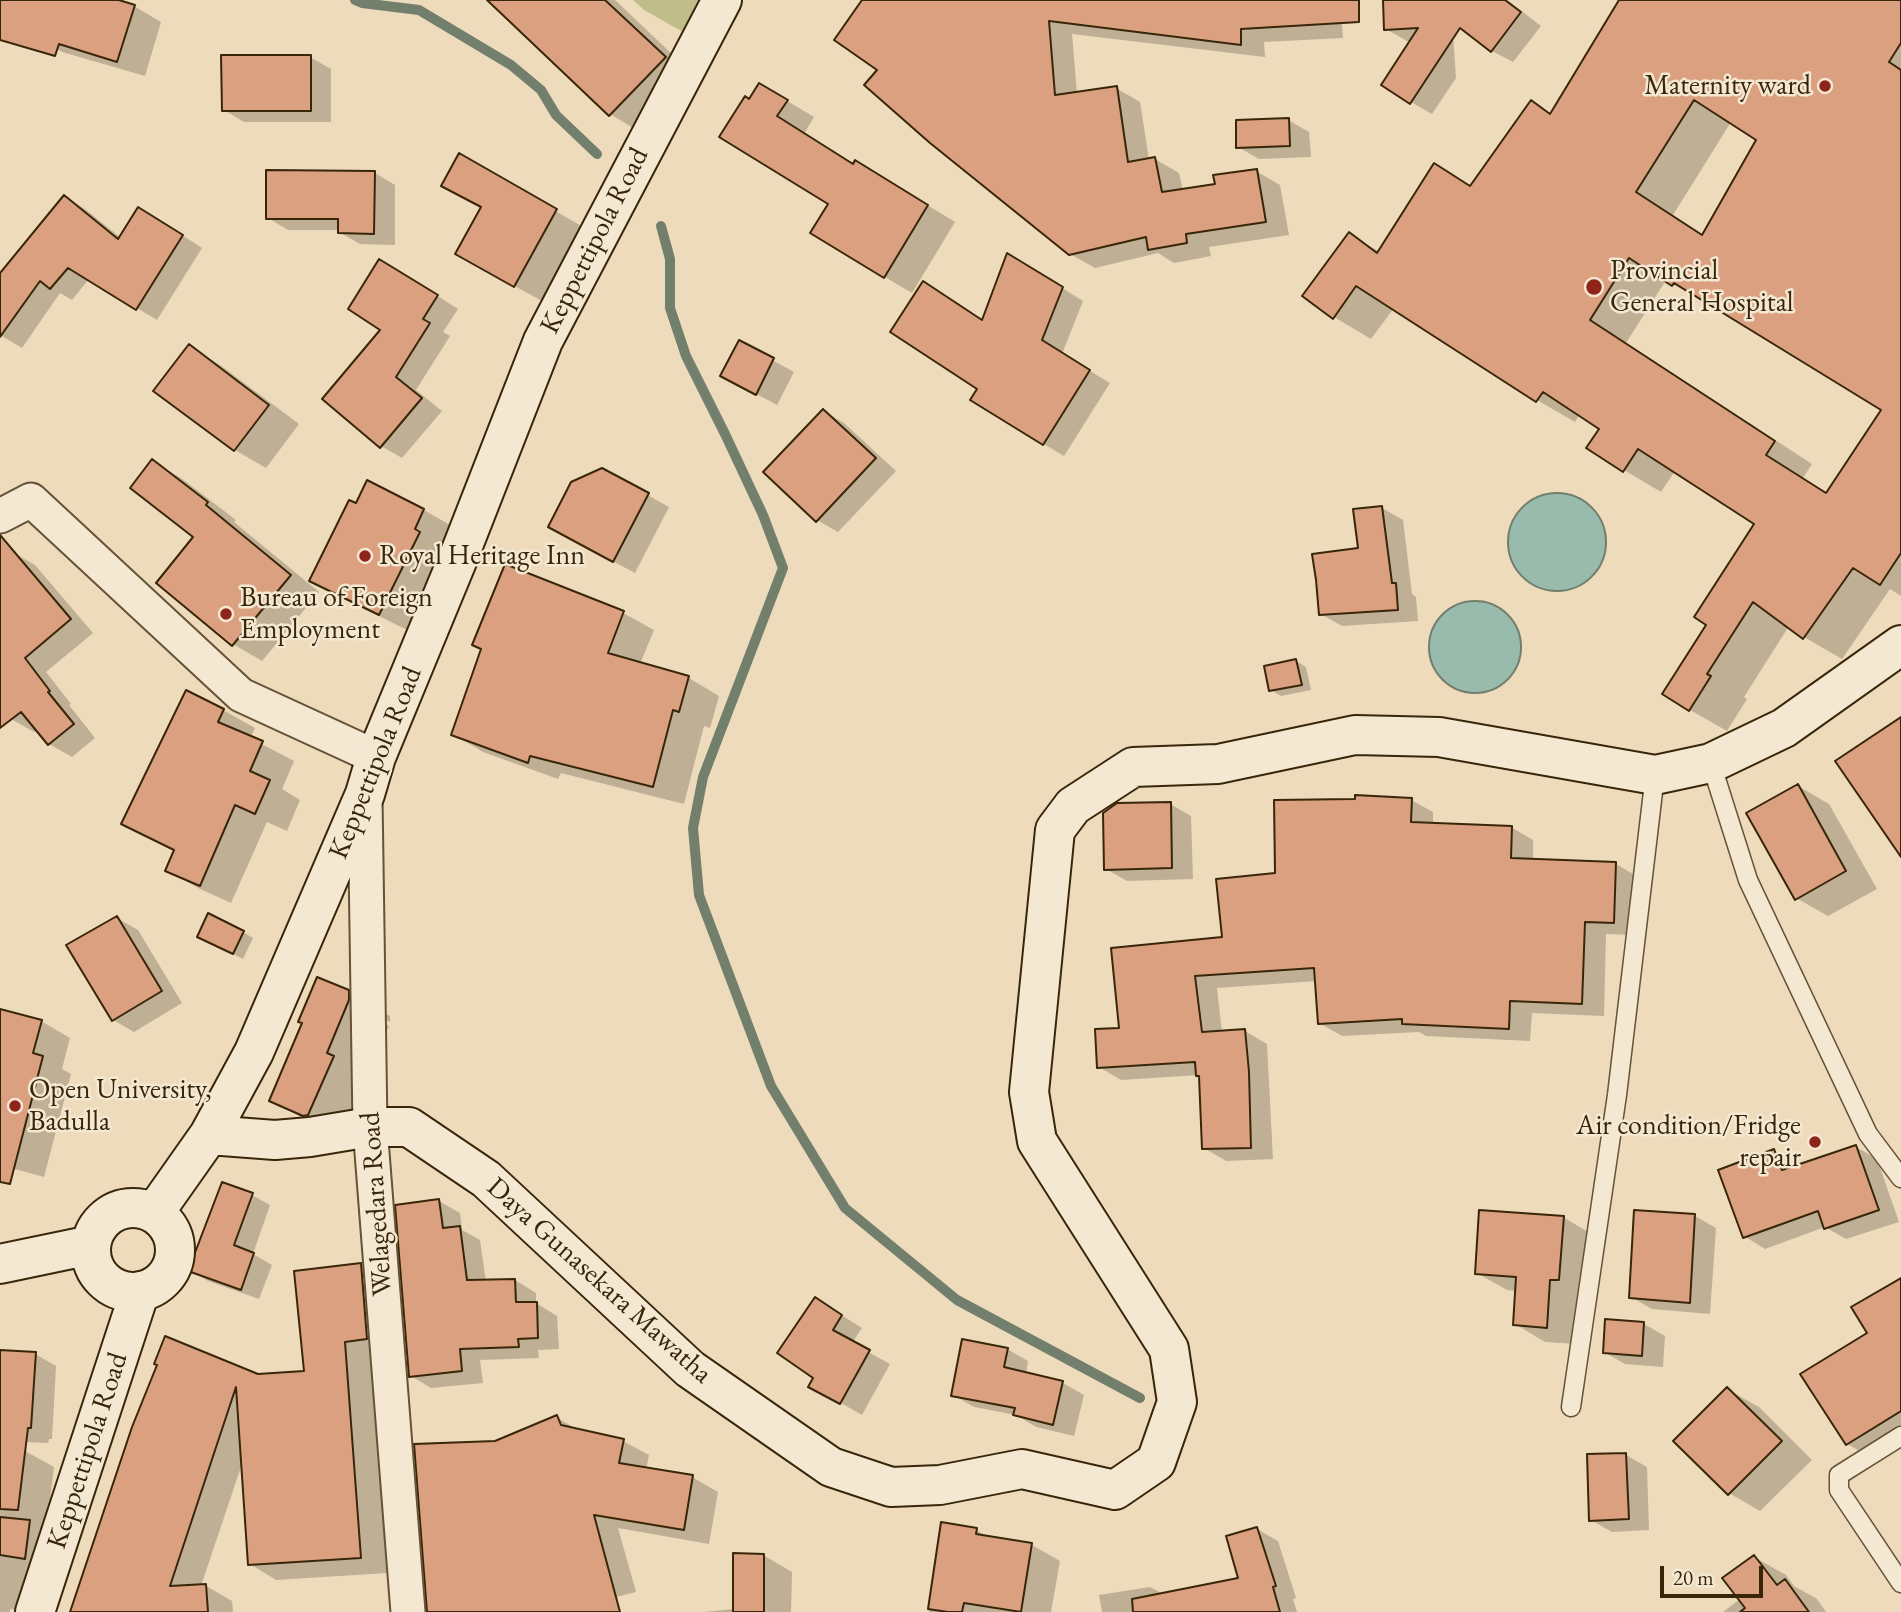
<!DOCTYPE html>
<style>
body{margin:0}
#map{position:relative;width:1901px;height:1612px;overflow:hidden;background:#eedbbb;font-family:"EB Garamond",serif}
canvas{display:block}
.scale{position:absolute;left:1660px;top:1566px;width:103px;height:32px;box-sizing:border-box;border:4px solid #382609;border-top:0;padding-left:9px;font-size:21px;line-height:24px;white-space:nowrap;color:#382609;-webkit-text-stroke:5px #f4e8d3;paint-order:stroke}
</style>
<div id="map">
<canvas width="1901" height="1612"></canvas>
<div class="scale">20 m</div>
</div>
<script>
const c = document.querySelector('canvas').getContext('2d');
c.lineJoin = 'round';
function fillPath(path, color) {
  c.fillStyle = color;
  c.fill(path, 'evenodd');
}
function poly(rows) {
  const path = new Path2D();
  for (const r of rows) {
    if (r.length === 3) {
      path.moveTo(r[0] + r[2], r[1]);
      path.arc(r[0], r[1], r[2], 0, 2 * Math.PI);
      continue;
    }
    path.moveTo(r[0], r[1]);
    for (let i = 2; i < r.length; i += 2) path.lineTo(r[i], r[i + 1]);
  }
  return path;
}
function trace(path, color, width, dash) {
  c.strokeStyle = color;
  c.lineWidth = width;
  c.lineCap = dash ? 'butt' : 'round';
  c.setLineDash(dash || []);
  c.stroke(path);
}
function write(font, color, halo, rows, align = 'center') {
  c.font = font + ' "EB Garamond",serif';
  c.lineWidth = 5;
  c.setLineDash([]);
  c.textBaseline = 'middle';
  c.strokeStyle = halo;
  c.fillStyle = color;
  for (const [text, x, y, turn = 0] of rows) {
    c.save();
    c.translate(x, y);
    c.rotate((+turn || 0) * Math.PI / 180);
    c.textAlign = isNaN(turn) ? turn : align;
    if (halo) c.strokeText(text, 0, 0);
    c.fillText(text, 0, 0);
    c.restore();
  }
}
const green = poly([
 [633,0,700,0,683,32,644,10]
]);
const water = poly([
 [1557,542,49],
 [1475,647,46]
]);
const shadow = poly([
 [0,0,114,0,134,6,161,22,145,76,62,52,35,36,0,3],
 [488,0,615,0,693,74,638,131,610,114],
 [864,0,1343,0,1341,12,1343,38,1264,42,1265,57,1072,34,1077,93,1116,88,1140,102,1149,160,1155,159,1179,173,1183,191,1217,186,1256,171,1280,185,1289,235,1209,247,1211,256,1174,263,1158,253,1095,268,1070,254,880,69],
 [1384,0,1507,0,1541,26,1513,62,1492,51,1452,20,1456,78,1432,114,1411,102,1412,41,1407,41,1386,29],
 [1621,0,1901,0,1901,596,1890,589,1842,659,1804,637,1789,626,1744,697,1747,699,1727,731,1690,710,1708,624,1756,524,1675,471,1661,492,1624,470,1601,428,1580,414,1575,422,1537,400,1394,308,1371,339,1334,317,1349,234,1380,252,1434,165,1472,187,1531,102,1552,114],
 [1731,122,1758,139,1704,235,1673,215],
 [1666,280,1710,306,1711,304,1883,409,1827,494,1803,478,1812,464,1626,343],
 [310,57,331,69,331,122,244,122,224,110],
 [750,101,787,101,814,117,804,134,854,165,883,178,955,222,912,293,885,277],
 [1288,120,1309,132,1311,157,1259,159,1238,147],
 [459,156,585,228,544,302,487,271,483,208],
 [375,173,395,185,395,245,360,244,339,232,339,230,288,230,268,218],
 [64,197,85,209,121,238,160,221,202,248,157,320,89,279,72,300,60,293,22,348,0,335,0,276],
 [1028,267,1083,301,1062,354,1110,383,1064,456,1044,444,979,389,924,283,983,321],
 [401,273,458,309,443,332,450,336,416,390,442,411,402,458,381,446,383,329],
 [740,342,794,372,777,405,743,387],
 [189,347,220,365,299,424,266,468,235,450],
 [823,411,844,423,896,471,838,532,817,520],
 [153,462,181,478,236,520,234,522,319,592,262,661,233,644,195,537],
 [602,470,669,507,635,573,571,539],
 [368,483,424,510,455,528,411,632,343,598,311,580,357,505],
 [1382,508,1403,520,1412,594,1416,597,1418,621,1342,626,1321,614],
 [12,552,35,565,93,633,46,672,71,704,69,705,95,738,72,757,49,744,38,729,34,732,11,719,0,705,0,562],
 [506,566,623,613,654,630,640,664,689,678,719,696,710,728,704,726,684,804,561,773,558,779,483,752,453,734,483,649],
 [1296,661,1306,667,1311,690,1281,696,1271,690],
 [223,710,255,728,250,738,294,761,282,789,300,800,287,831,267,822,231,903,198,888,167,870,175,852,124,824],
 [1798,786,1829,804,1877,889,1828,916,1796,898],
 [1411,800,1433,812,1433,825,1511,827,1533,840,1533,861,1616,864,1638,877,1636,935,1606,934,1604,1016,1532,1013,1530,1041,1426,1036,1419,1032,1342,1036,1319,1023,1317,981,1217,988,1222,1033,1245,1031,1267,1044,1273,1159,1226,1161,1204,1148,1201,1077,1199,1075,1121,1080,1099,1067,1121,1029,1224,938,1277,875],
 [1170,804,1191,816,1193,879,1127,881,1106,869],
 [117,918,138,930,182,1003,134,1032,113,1020],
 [243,932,253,938,243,959,209,942],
 [348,992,390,1016,390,1022,356,1003,356,1007,389,1026,368,1076,350,1138,313,1124,272,1100],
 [0,1010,41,1021,70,1038,62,1069,71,1074,44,1177,0,1165],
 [1856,1147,1877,1159,1899,1222,1846,1239,1825,1227,1765,1249,1744,1236,1774,1151,1795,1163,1796,1167],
 [223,1184,252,1195,270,1205,253,1254,272,1265,259,1299,208,1281,190,1270],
 [439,1201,460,1213,462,1230,480,1240,486,1282,515,1280,536,1293,536,1303,557,1316,559,1349,538,1350,539,1358,480,1360,483,1383,431,1388,411,1376],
 [1636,1212,1695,1216,1716,1228,1710,1314,1652,1309,1631,1297],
 [1563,1217,1593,1235,1577,1344,1545,1342,1515,1324,1517,1291,1507,1290,1477,1273],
 [361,1265,387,1280,393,1353,370,1356,387,1573,276,1580,250,1564,243,1461,201,1586,206,1586,232,1601,233,1612,71,1612,134,1427,258,1376,306,1372],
 [1901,1280,1901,1442,1874,1459,1847,1444,1869,1333],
 [816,1299,862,1328,852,1343,890,1364,862,1415,811,1386,815,1377],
 [1644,1324,1665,1336,1663,1367,1625,1364,1604,1352],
 [1007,1349,1028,1361,1026,1374,1063,1383,1084,1395,1074,1436,1036,1427,1016,1415,974,1407,953,1395],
 [0,1352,35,1354,56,1366,52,1439,49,1439,48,1443,0,1441],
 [1727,1389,1759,1407,1812,1460,1760,1511,1729,1493],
 [556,1417,580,1431,623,1441,649,1455,646,1469,692,1477,718,1492,709,1544,618,1528,636,1592,570,1609,572,1612,429,1612,495,1443],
 [25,1451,54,1467,46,1532,27,1611,10,1609,10,1612,0,1612,0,1454],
 [1626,1455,1647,1467,1649,1530,1612,1532,1591,1520],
 [943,1524,976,1530,990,1538,1032,1545,1060,1561,1051,1612,929,1612],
 [1257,1529,1278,1541,1296,1598,1293,1599,1297,1612,1102,1612,1099,1595,1150,1587,1163,1594,1241,1579],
 [763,1555,792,1572,791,1612,704,1612,734,1609],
 [1754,1557,1786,1575,1794,1586,1817,1599,1826,1612,1723,1612,1740,1599]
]);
const stream = poly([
 [355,0,362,3,419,10,511,65,541,90,556,115,597,154],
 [661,226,670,259,670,308,686,356,725,434,763,515,783,568,703,777,693,828,699,895,771,1086,845,1208,957,1300,1140,1398]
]);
const building = poly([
 [0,0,119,0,135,5,117,62,59,44,55,56,0,40,0,0],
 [487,0,605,0,666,57,609,116,487,0],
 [862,0,1359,0,1359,22,1241,29,1241,45,1049,21,1055,95,1117,86,1128,162,1155,157,1162,192,1215,184,1213,175,1257,169,1266,222,1186,234,1187,243,1148,250,1146,237,1069,255,930,143,864,85,877,70,834,40,862,0],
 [1383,0,1505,0,1521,12,1491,52,1460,28,1410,104,1381,85,1418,28,1384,30,1383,0],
 [1619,0,1901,0,1901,43,1889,62,1901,70,1901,553,1880,585,1853,568,1803,639,1753,602,1707,674,1711,676,1689,711,1662,694,1706,625,1694,617,1754,524,1638,449,1623,472,1586,448,1599,429,1543,392,1536,402,1356,286,1333,319,1302,296,1349,232,1377,253,1434,163,1470,186,1531,100,1550,114,1619,0],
 [1694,100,1756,140,1702,235,1636,192,1694,100],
 [1629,258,1672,286,1674,283,1881,410,1826,493,1766,455,1775,441,1590,320,1629,258],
 [221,55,311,55,311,111,222,111,221,55],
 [759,83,788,100,777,116,853,164,855,160,928,205,884,278,810,233,828,204,719,137,745,96,749,99,759,83],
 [1289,118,1290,146,1236,148,1236,120,1289,118],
 [459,153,557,209,514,287,455,254,481,207,441,186,459,153],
 [266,170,375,171,374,234,338,233,338,219,266,219,266,170],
 [64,195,118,239,138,207,183,235,136,310,68,268,50,289,40,281,0,337,0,273,64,195],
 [1007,253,1063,287,1042,340,1090,370,1043,445,970,400,977,389,890,332,923,281,982,320,1007,253],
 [379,259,438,295,423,319,430,323,396,377,422,398,380,448,322,399,380,330,348,309,379,259],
 [739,340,774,358,756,395,720,376,739,340],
 [189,344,269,405,234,451,153,391,189,344],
 [823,409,876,458,816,522,763,472,823,409],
 [152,459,208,502,206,505,291,575,232,646,156,583,193,537,130,488,152,459],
 [602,468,649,493,613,562,548,527,571,482,602,468],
 [367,480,424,509,415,529,420,532,379,615,309,581,349,500,356,503,367,480],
 [1382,506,1392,583,1396,583,1398,610,1319,615,1316,580,1312,554,1358,548,1353,509,1382,506],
 [0,535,71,619,25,658,50,691,48,692,74,724,48,745,21,712,0,728,0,535],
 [505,564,624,611,608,653,689,676,679,712,673,710,653,787,530,756,528,763,451,735,481,649,472,645,505,564],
 [1296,659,1302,685,1269,691,1264,666,1296,659],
 [186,690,224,709,218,722,263,741,250,771,270,780,255,814,235,805,200,886,165,871,174,850,121,824,186,690],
 [1901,717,1901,857,1835,761,1901,717],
 [1798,784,1846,871,1795,900,1746,813,1798,784],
 [1355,795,1412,798,1411,822,1512,826,1511,858,1616,862,1614,923,1585,922,1582,1004,1510,1001,1509,1029,1402,1024,1402,1019,1318,1024,1314,968,1195,976,1202,1032,1245,1029,1249,1072,1251,1148,1202,1149,1199,1076,1196,1076,1195,1062,1097,1068,1095,1029,1119,1028,1111,948,1222,937,1216,879,1275,873,1274,800,1355,799,1355,795],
 [1171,802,1172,868,1104,870,1103,813,1117,803,1171,802],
 [208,913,244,931,233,954,197,937,208,913],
 [117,916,162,991,112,1021,66,945,117,916],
 [317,977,349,990,349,1000,327,1053,334,1056,308,1115,303,1116,269,1101,302,1023,298,1022,317,977],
 [0,1009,42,1020,33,1053,43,1056,10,1184,0,1182,0,1009],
 [1856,1145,1879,1210,1824,1229,1818,1211,1743,1238,1718,1170,1774,1149,1782,1170,1856,1145],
 [222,1182,253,1193,234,1245,254,1253,241,1290,188,1271,222,1182],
 [439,1199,443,1228,460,1226,467,1280,515,1279,516,1302,537,1302,538,1338,518,1339,519,1347,460,1349,462,1371,409,1377,395,1205,439,1199],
 [1479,1210,1564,1216,1559,1280,1550,1280,1547,1328,1513,1325,1516,1277,1475,1274,1479,1210],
 [1634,1210,1695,1214,1690,1303,1629,1298,1634,1210],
 [361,1263,367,1339,345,1342,361,1558,248,1565,236,1387,170,1586,206,1584,208,1612,70,1612,132,1427,157,1365,154,1364,165,1336,258,1374,304,1371,294,1271,361,1263],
 [1901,1278,1901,1411,1846,1445,1800,1374,1867,1333,1851,1307,1901,1278],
 [815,1297,842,1315,833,1330,870,1350,840,1404,808,1387,813,1378,777,1353,815,1297],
 [1605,1319,1644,1322,1642,1356,1603,1353,1605,1319],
 [962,1339,1008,1348,1004,1367,1063,1381,1053,1425,1013,1415,1015,1408,951,1396,962,1339],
 [0,1350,36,1352,31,1428,28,1428,18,1510,0,1509,0,1350],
 [1727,1387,1782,1441,1728,1495,1673,1441,1727,1387],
 [557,1415,561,1425,624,1439,619,1463,693,1475,684,1530,594,1515,620,1612,427,1612,414,1444,495,1441,557,1415],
 [1626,1453,1629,1519,1589,1521,1587,1454,1626,1453],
 [0,1517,30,1520,25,1559,0,1555,0,1517],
 [941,1522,977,1528,976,1534,1032,1543,1021,1612,964,1603,962,1612,948,1612,928,1609,941,1522],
 [1257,1527,1276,1586,1273,1587,1280,1612,1133,1612,1132,1599,1238,1578,1226,1536,1257,1527],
 [733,1553,764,1554,764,1612,733,1612,733,1553],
 [1754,1555,1777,1585,1785,1579,1809,1612,1740,1612,1745,1608,1722,1578,1754,1555]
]);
const lane = poly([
 [1711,763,1748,880,1868,1134,1901,1178],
 [1571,1407,1617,1095,1655,775],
 [1901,1436,1839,1475,1839,1490,1901,1583]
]);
const street = poly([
 [0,516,31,500,241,695,376,757],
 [365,797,370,1127,408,1612]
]);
const secondary = poly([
 [209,1135,275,1140,310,1137,370,1127,409,1127,486,1179,690,1369,831,1467,891,1487,940,1485,1022,1469,1115,1490,1156,1462,1177,1402,1169,1349,1037,1141,1029,1092,1055,830,1073,806,1133,767,1218,764,1355,735,1439,737,1655,775,1711,763,1784,728,1901,645],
 [133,1250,42],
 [154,1213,209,1135,254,1052,365,794,376,757,457,561,543,341,722,0],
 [0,1264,91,1245],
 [35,1612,140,1291]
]);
const markers = [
 [1825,86,7,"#8f2418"],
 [1594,287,9,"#8f2418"],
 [365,556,7,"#8f2418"],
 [226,614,7,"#8f2418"],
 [15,1106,7,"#8f2418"],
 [1815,1142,7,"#8f2418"]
];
const poiNames = [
 ["Maternity ward",1811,86,"right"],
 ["Provincial",1610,271],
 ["General Hospital",1610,303],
 ["Royal Heritage Inn",379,556],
 ["Bureau of Foreign",240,598],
 ["Employment",240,630],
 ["Open University,",29,1090],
 ["Badulla",29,1122],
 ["Air condition/Fridge",1801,1126,"right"],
 ["repair",1801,1158,"right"]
];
const streetNames = [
 ["Keppettipola Road",595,241,-63],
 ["Keppettipola Road",376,763,-68],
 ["Welagedara Road",377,1204,-94],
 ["Daya Gunasekara Mawatha",599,1281,42],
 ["Keppettipola Road",88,1451,-72]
];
fillPath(green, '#c1bd8b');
fillPath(water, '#99bbae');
trace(water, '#727f6c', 2);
fillPath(shadow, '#0003');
trace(stream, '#727f6c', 10);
fillPath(building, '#dba080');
trace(building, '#382609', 2);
trace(lane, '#665336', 21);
trace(street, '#665336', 37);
trace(secondary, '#382609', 42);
trace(lane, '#f4e8d3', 18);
trace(street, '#f4e8d3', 33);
trace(secondary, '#f4e8d3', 38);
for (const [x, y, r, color] of markers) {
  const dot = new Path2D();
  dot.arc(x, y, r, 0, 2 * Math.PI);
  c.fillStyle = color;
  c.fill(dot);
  trace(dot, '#f4e8d3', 2.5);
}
write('28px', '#382609', '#f4e8d3', poiNames, 'left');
write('28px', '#382609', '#f4e8d3', streetNames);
</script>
